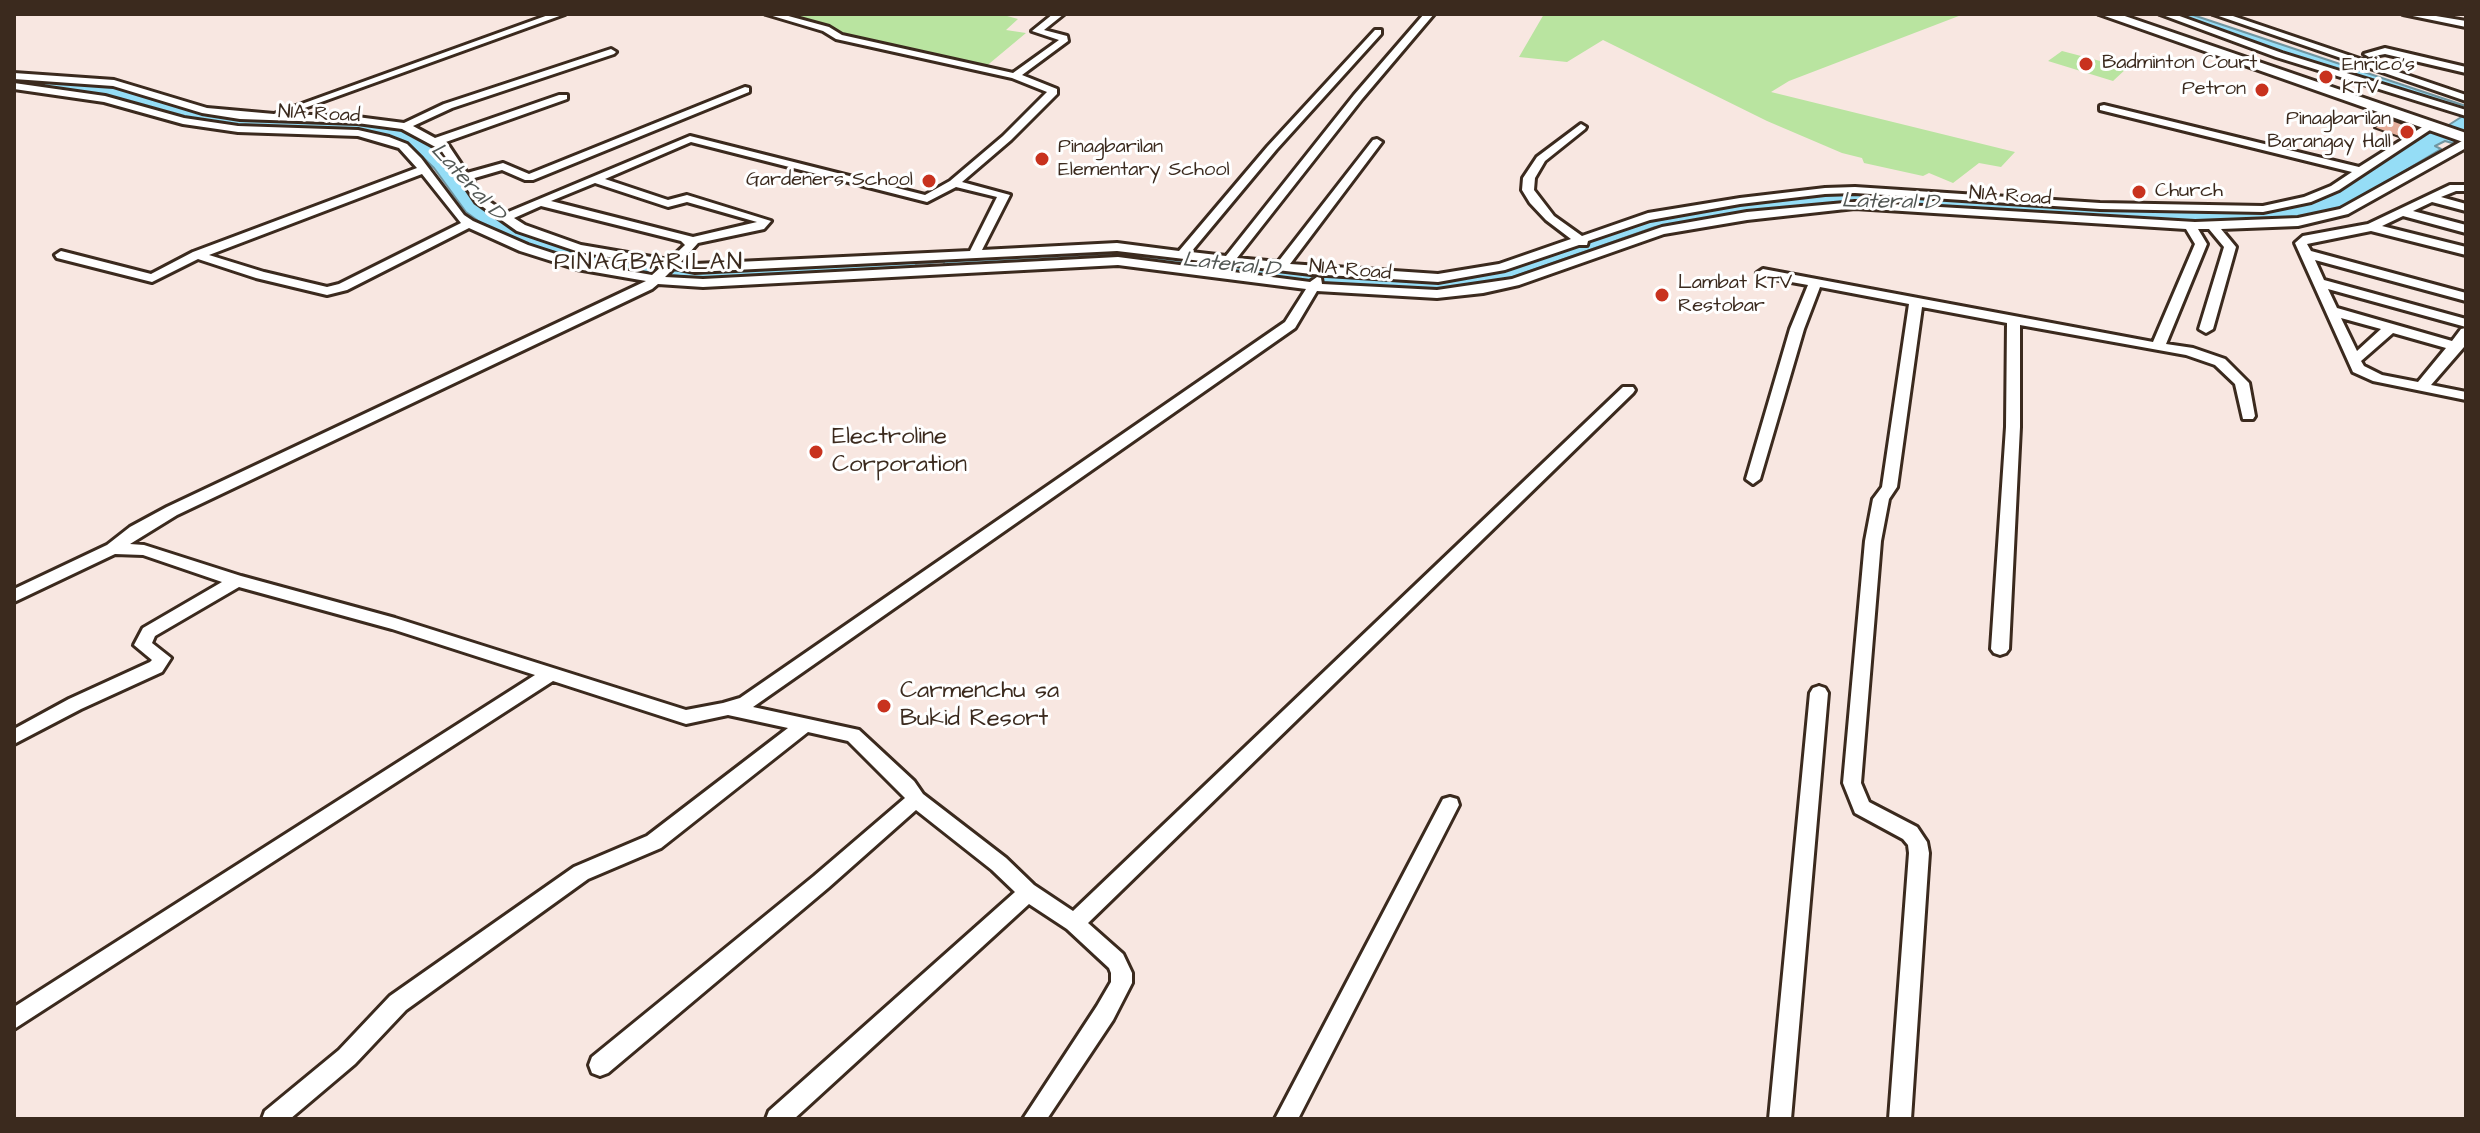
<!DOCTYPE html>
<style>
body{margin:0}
#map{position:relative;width:2480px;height:1133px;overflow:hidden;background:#f8e7e1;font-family:"Architects Daughter",sans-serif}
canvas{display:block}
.frame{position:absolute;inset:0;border:16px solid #3b2a1e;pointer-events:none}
</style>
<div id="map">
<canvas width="2480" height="1133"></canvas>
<div class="frame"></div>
</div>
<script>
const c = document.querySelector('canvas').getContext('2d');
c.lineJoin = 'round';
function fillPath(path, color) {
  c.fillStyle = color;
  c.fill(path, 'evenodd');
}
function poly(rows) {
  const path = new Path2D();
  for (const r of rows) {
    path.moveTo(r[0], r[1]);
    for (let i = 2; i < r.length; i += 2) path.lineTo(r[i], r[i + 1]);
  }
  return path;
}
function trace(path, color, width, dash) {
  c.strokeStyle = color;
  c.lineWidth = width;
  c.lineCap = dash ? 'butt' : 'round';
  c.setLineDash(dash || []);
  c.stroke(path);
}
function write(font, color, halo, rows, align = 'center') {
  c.font = font + ' "Architects Daughter",sans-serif';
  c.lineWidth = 6;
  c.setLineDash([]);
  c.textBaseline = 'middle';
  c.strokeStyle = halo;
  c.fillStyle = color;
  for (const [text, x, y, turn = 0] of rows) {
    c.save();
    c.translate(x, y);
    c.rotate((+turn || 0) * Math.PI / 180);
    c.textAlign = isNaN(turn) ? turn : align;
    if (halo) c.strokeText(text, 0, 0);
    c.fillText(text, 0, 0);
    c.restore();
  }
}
const green = poly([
 [777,14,1000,14,1018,19,1006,30,1026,33,984,68,858,41],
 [1544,14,1964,14,1789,81,1771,92,2015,152,2001,167,1979,163,1953,183,1929,173,1923,176,1864,163,1862,158,1842,153,1767,121,1603,40,1567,62,1519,57],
 [2062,51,2127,68,2113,81,2048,61]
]);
const water = poly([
 [2173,14,2190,14,2466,106,2466,111,2375,84,2173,14],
 [14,77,116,86,203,113,399,127,430,141,443,154,457,179,494,218,536,239,609,260,720,270,1114,248,1265,269,1439,281,1505,269,1656,219,1743,203,1829,193,1893,194,2103,209,2267,211,2312,202,2341,190,2426,134,2444,128,2466,114,2466,135,2452,143,2445,141,2435,146,2441,149,2356,200,2332,211,2293,219,2232,224,1854,202,1751,211,1655,227,1510,278,1473,286,1398,288,1317,282,1120,256,951,265,944,265,944,262,916,264,915,270,704,279,609,267,527,244,481,223,466,212,434,168,409,144,390,136,341,128,240,127,187,120,95,94,14,85,14,77]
]);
const canal = poly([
 [434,150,442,150,488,206,523,232,523,238,515,238,480,210,434,154,434,150],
 [548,241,643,261,649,265,643,269,544,248,544,242,548,241],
 [1411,283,1468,284,1474,288,1468,292,1407,290,1407,284,1411,283]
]);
const building = poly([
 [2387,118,2411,127,2399,137,2374,128,2387,118]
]);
const minor = poly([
 [551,14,565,14,288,114,357,117,404,123,444,104,611,49,616,52,614,54,452,108,413,126,435,138,559,95,567,95,567,99,443,143,449,146,467,173,503,163,529,174,745,87,749,88,749,92,533,180,525,180,502,170,471,179,484,198,506,213,690,136,925,195,950,181,1003,136,1047,92,1012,78,836,39,823,31,766,14,781,14,829,27,842,35,1013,73,1059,40,1032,31,1053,14,1064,14,1044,30,1067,36,1068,41,1022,75,1057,89,1057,94,1011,140,962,182,1010,195,982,250,1117,243,1179,251,1268,146,1375,30,1381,30,1381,34,1276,150,1191,252,1226,256,1354,95,1424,14,1434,14,1362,99,1237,258,1278,262,1373,140,1377,139,1382,142,1290,264,1438,274,1499,264,1571,239,1546,220,1530,203,1522,190,1523,178,1537,157,1581,124,1586,127,1585,129,1545,161,1535,178,1534,190,1554,216,1582,236,1648,213,1740,198,1825,188,1855,187,2100,203,2263,206,2304,197,2331,186,2352,172,2100,110,2100,106,2104,105,2359,167,2427,124,2436,126,2339,190,2311,202,2263,212,2100,209,1855,193,1825,194,1740,204,1650,220,1588,241,1587,245,1579,245,1505,270,1438,282,1311,274,1117,251,695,272,674,268,665,277,703,279,1118,257,1310,282,1317,277,1321,278,1322,284,1437,290,1512,279,1662,227,1747,212,1855,202,2195,222,2298,218,2340,209,2462,141,2466,140,2466,148,2348,214,2298,226,2221,229,2236,247,2213,329,2206,333,2199,329,2224,247,2209,229,2198,229,2207,244,2166,344,2193,348,2225,359,2249,383,2255,416,2253,419,2243,419,2235,384,2215,365,2186,355,2020,325,2020,427,2009,649,2006,653,2000,655,1994,653,1991,649,2006,427,2007,323,1922,307,1897,487,1889,499,1881,541,1861,783,1869,802,1917,827,1927,842,1929,853,1911,1119,1889,1119,1909,853,1908,845,1903,839,1855,813,1843,783,1865,541,1873,499,1882,487,1909,304,1820,287,1804,329,1760,479,1753,484,1746,479,1790,329,1808,285,1763,277,1757,273,1763,269,2153,342,2195,244,2186,229,1855,208,1747,220,1664,234,1519,285,1483,293,1437,298,1317,291,1295,328,753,707,859,730,914,781,923,794,1006,858,1034,885,1073,911,1623,387,1633,387,1635,390,1633,393,1088,923,1123,954,1132,973,1132,983,1113,1020,1047,1119,1023,1119,1097,1006,1111,982,1111,973,1109,968,1067,929,1029,904,794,1119,766,1119,769,1111,1015,892,992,870,916,810,828,888,608,1073,600,1076,592,1073,589,1065,592,1057,814,876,905,798,848,741,808,732,661,848,588,879,406,1010,355,1064,290,1119,262,1119,265,1111,339,1050,390,996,574,867,647,836,788,728,728,715,686,724,553,681,14,1029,14,1007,535,675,392,629,239,587,155,636,152,643,171,658,162,672,81,709,14,744,14,729,69,699,150,662,152,660,134,645,143,628,222,582,143,555,115,554,14,602,14,589,107,545,130,527,167,507,646,281,577,269,520,251,469,228,347,290,327,295,256,278,198,259,152,282,57,258,55,255,61,251,151,274,193,252,417,168,399,148,358,136,238,132,183,124,104,102,14,89,14,83,105,96,184,118,238,126,358,130,389,137,407,144,421,158,464,215,473,221,528,245,583,263,652,275,662,266,579,252,517,231,476,202,441,150,402,129,357,123,240,119,202,113,113,86,14,79,14,73,114,80,207,108,274,114,551,14],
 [691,142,927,202,956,187,997,197,970,251,695,264,681,262,698,243,764,229,771,221,687,195,668,200,605,179,691,142],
 [422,174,461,223,339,284,327,287,264,272,209,255,422,174],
 [595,183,668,207,687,202,757,222,693,237,551,201,595,183],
 [541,206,681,241,685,245,669,260,581,245,525,225,514,218,541,206],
 [1118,265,1306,289,1285,322,740,698,723,703,686,710,395,618,241,576,144,545,130,544,177,515,652,289,658,284,703,287,1118,265],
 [2160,14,2174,14,2282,53,2466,110,2466,116,2276,57,2160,14],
 [2213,14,2227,14,2466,95,2466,101,2213,14],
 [2403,14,2424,14,2466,21,2466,27,2403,14],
 [2385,48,2466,67,2466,73,2385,54,2369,57,2364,54,2385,48],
 [2450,185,2466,185,2466,191,2456,191,2441,197,2466,204,2466,211,2432,202,2413,211,2466,225,2466,233,2403,216,2382,226,2466,247,2466,255,2371,231,2307,244,2311,251,2466,293,2466,301,2315,260,2324,280,2466,319,2466,327,2328,289,2337,308,2452,341,2461,329,2466,328,2464,347,2431,385,2466,392,2466,400,2373,381,2353,372,2295,243,2303,236,2368,224,2450,185],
 [2341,318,2381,329,2357,351,2341,318],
 [2393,333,2446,348,2418,382,2382,375,2364,366,2361,361,2393,333],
 [1819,686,1825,688,1828,693,1791,1119,1769,1119,1810,693,1813,688,1819,686],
 [1450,797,1457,799,1459,805,1298,1119,1275,1119,1443,799,1450,797]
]);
const highway = poly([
 [2099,14,2119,14,2466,133,2466,143,2099,14]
]);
const markers = [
 [2086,64,8,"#c8321e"],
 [2326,77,8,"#c8321e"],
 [2262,90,8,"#c8321e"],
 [2407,132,8,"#c8321e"],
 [1042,159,8,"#c8321e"],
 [929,181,8,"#c8321e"],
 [2139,192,8,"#c8321e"],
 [1662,295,8,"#c8321e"],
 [816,452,8,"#c8321e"],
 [884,706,8,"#c8321e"]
];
const farPoinames = [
 ["Badminton Court",2102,64],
 ["Enrico's",2342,66],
 ["KTV",2342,89],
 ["Petron",2246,90,"right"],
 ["Pinagbarilan",2391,120,"right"],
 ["Barangay Hall",2391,143,"right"],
 ["Pinagbarilan",1058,148],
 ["Elementary School",1058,171],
 ["Gardeners School",913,181,"right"],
 ["Church",2155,192],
 ["Lambat KTV",1678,284],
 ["Restobar",1678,307]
];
const farStreetnames = [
 ["NIA Road",319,115,3],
 ["NIA Road",2010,197,4],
 ["NIA Road",1350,271,5]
];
const farWaternames = [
 ["Lateral D",467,183,47],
 ["Lateral D",1890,203,1],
 ["Lateral D",1231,266,6]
];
const farQuarternames = [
 ["PINAGBARILAN",649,264]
];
const poiNames = [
 ["Electroline",832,438],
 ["Corporation",832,466],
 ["Carmenchu sa",900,692],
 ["Bukid Resort",900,720]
];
fillPath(green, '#b9e4a0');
fillPath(water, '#95ddf6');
trace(water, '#7195a0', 2);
fillPath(canal, '#95ddf6');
fillPath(building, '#e6af9c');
trace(building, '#3b2a1e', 2);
trace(minor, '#3b2a1e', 6);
trace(highway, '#3b2a1e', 6);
fillPath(minor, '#fff');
fillPath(highway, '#fff');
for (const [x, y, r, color] of markers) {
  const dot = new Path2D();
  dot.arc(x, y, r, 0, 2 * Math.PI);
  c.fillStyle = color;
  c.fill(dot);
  trace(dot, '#fff', 3);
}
write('20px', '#3b2a1e', '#fff', farPoinames, 'left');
write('20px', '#3b2a1e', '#fff', farStreetnames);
write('italic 22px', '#525754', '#fff', farWaternames);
c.letterSpacing = '2px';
write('24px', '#3b2a1e', '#fff', farQuarternames);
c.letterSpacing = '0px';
write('24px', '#3b2a1e', '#fff', poiNames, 'left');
</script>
